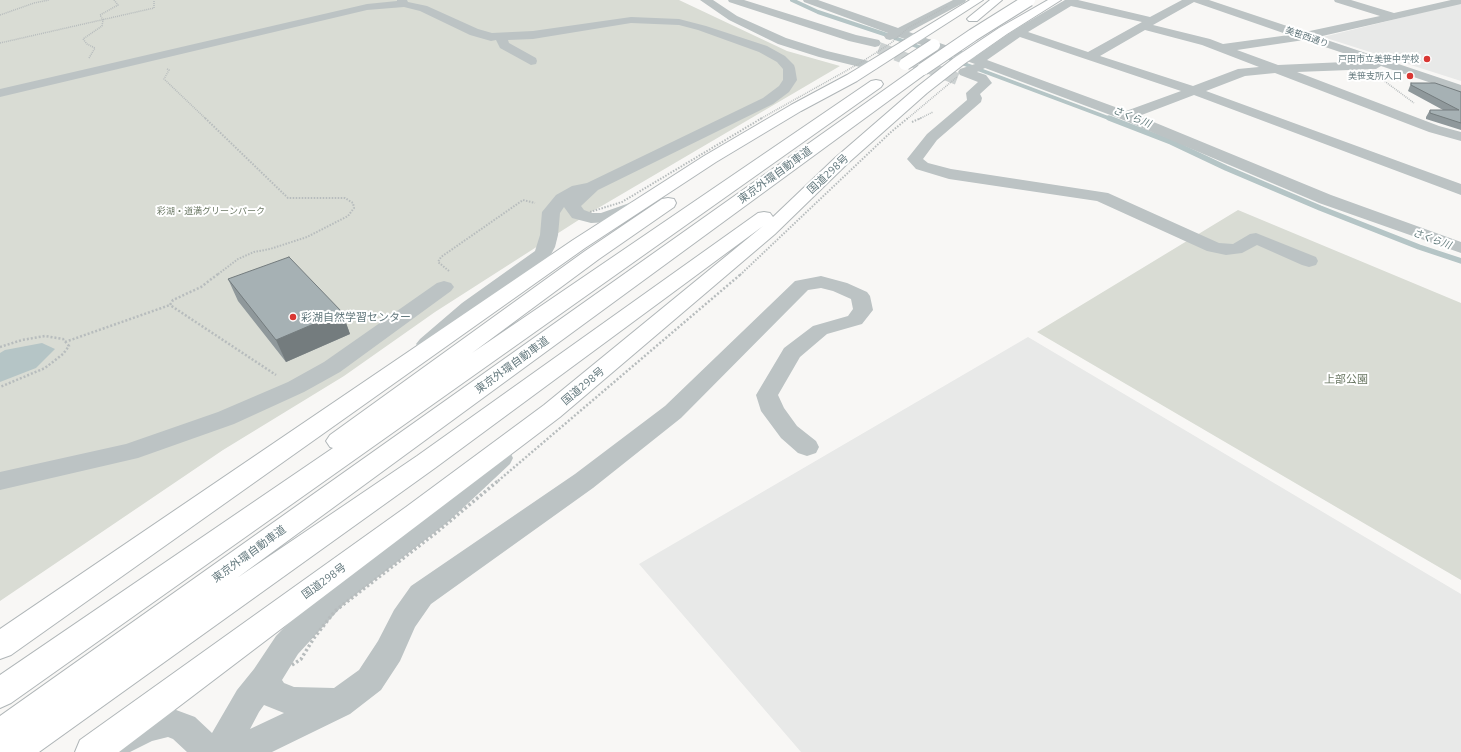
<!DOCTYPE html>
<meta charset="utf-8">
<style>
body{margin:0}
canvas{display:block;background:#f8f7f5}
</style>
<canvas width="1461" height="752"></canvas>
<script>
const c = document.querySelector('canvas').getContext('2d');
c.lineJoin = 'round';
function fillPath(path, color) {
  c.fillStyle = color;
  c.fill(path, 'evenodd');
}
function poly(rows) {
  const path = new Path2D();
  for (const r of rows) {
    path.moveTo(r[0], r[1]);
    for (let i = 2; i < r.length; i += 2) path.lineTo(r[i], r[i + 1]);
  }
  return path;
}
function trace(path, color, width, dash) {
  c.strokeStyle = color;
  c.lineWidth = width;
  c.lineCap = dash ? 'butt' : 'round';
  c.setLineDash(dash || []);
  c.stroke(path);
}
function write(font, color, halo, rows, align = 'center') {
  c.font = font + ' Ubuntu,"Noto Sans JP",sans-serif';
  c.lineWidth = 4;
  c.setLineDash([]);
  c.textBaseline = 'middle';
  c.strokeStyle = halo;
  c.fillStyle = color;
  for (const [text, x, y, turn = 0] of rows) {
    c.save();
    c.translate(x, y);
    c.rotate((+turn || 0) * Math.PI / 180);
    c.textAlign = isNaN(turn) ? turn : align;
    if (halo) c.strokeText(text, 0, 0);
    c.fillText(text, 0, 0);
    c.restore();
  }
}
const built = poly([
 [1461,3,1461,81,1323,37],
 [1028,337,1461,594,1461,752,801,752,639,564]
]);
const green = poly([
 [0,0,679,0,787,51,840,66,588,214,435,312,344,376,223,450,0,601],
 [1238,210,1461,303,1461,580,1037,332]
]);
const water = poly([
 [42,343,55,349,36,368,0,382,0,353,5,350]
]);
const streamFar1 = poly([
 [792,0,818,12,887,35,1111,119]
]);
const stream = poly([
 [1109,118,1171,142,1226,168,1320,208,1419,247,1461,261]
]);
const minorTunnel = poly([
 [879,48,960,80]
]);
const pathFar2 = poly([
 [0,15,34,3,49,0],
 [0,43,154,8,154,0],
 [89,58,95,48,87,44,83,39,102,26,103,20,100,15,118,5,114,0],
 [167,69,169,70,164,79,206,119],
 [1383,80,1414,103],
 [919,119,933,112]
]);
const pathFar1 = poly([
 [205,118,288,198,345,198,353,203,354,208,348,216,307,237,270,249,254,252,238,259,217,275],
 [912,122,921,118],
 [449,271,438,262,441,257,523,200,535,203]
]);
const path = poly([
 [218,274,201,287,173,300,170,305,276,375],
 [65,342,170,305],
 [0,347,22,340,45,336,63,339,69,346,63,354,45,368,0,387]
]);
const minor = poly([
 [397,0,407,0,408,2,427,6,478,29,492,33,533,31,631,17,679,19,706,26,767,46,785,56,794,65,795,68,797,80,789,92,773,104,598,190,581,206,584,210,592,213,601,213,638,200,644,201,646,205,644,209,609,222,591,223,572,218,564,207,560,213,558,235,555,247,549,258,476,311,434,349,427,351,420,349,416,344,420,339,462,303,535,251,540,235,542,212,556,195,572,186,587,183,763,98,779,86,783,80,783,69,777,62,759,52,698,30,679,25,631,23,533,39,508,40,509,43,536,58,537,61,536,64,531,65,500,48,496,40,491,41,470,35,420,11,404,7,367,10,0,97,0,89,367,4,397,1,397,0],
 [700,0,713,0,737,16,786,38,827,51,877,63,878,66,877,69,872,70,819,57,778,44,729,20,700,0],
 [728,0,744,0,856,35,879,40,881,43,879,46,875,47,849,41,729,2,728,0],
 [803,0,818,0,898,28,953,0,966,0,965,2,909,32,976,56,1014,30,1065,0,1078,0,1150,17,1182,0,1209,0,1305,32,1380,16,1335,2,1334,0,1351,0,1394,13,1451,0,1461,0,1461,4,1318,37,1461,85,1461,93,1381,66,1376,69,1297,72,1439,126,1461,132,1461,141,1429,132,1275,73,1245,76,1206,91,1461,184,1461,195,1194,95,1139,116,1331,195,1461,242,1461,253,1319,203,1121,119,985,68,977,72,986,75,992,83,980,94,982,98,981,102,937,140,923,159,928,163,951,169,1108,193,1219,243,1233,244,1250,234,1256,233,1316,257,1318,261,1316,265,1309,267,1302,265,1257,245,1242,253,1226,255,1207,251,1097,201,949,179,916,169,907,159,927,134,967,100,966,93,978,82,960,75,958,72,960,69,975,64,899,37,890,40,886,39,884,36,888,33,804,2,803,0],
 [1194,2,1289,35,1223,44,1210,39,1153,25,1194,2],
 [1071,6,1142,22,1088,52,1028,32,1071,6],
 [1145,30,1202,45,1259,67,1238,69,1193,86,1100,56,1145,30],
 [1020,37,1181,91,1126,111,987,60,1020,37],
 [1304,40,1367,61,1278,65,1237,50,1304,40],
 [821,276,847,283,867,292,870,296,873,310,862,324,827,334,800,357,778,395,784,408,797,426,816,441,819,447,816,453,807,456,798,453,781,438,761,411,756,395,784,348,813,326,848,316,853,309,851,299,833,291,821,288,808,290,681,418,593,488,431,604,415,627,400,661,381,690,350,714,272,752,187,752,173,739,168,737,152,741,130,752,78,752,83,740,137,715,148,710,168,707,195,717,212,733,237,690,254,669,276,636,324,586,430,508,492,452,501,449,510,452,513,458,510,464,448,522,344,604,298,654,282,680,284,683,294,687,334,688,359,670,378,641,394,610,411,586,575,474,665,406,795,281,821,276],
 [264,705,284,713,250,729,259,712,264,705],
 [444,281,451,283,454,287,451,291,340,372,304,392,234,424,138,458,0,490,0,472,126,444,218,412,288,382,324,362,437,283,444,281]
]);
const highway = poly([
 [970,0,983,0,857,81,801,111,716,162,585,248,11,655,0,659,0,629,573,240,704,156,791,105,847,75,970,0],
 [990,0,1002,0,977,21,969,21,967,19,969,17,990,0],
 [1048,0,1061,0,1007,34,964,64,927,93,847,164,775,234,560,417,119,752,75,752,80,740,406,507,544,405,763,226,435,468,39,752,0,752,0,716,918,66,928,66,929,69,928,72,237,578,417,456,758,213,764,212,770,213,773,217,835,158,917,87,954,58,999,28,1048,0],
 [876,80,881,81,883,84,881,87,11,703,0,708,0,675,333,448,330,447,326,441,330,435,585,251,662,199,668,198,674,199,676,203,674,207,599,259,472,353,871,81,876,80]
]);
const pathBridgeFar3 = poly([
 [760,119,860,63,891,43,908,28,948,6],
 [907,119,957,77]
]);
const pathBridgeFar2 = poly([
 [590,212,622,202,762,118],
 [740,275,891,132,908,118]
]);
const pathBridgeFar1 = poly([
 [498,481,741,274]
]);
const pathBridge = poly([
 [292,665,301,659,314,638,335,611,437,532,499,480]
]);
const highwayBridge = poly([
 [905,64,934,45],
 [923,69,973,35,1029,0]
]);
const wall = poly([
 [1411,83,1461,92,1461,130,1426,119,1426,117,1430,110,1443,110,1408,91],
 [228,279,342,312,350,334,286,362,238,301]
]);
const shadedWall = poly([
 [342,312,350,334,286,362,276,340]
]);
const building = poly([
 [1411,83,1435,83,1461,92,1461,123,1430,113,1430,110,1459,110,1411,85,1411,83],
 [289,257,342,312,276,340,228,279,289,257]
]);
const markers = [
 [1427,59,4,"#d93733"],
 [1410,76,4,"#d93733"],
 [293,317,4,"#d93733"]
];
const farStreetnames = [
 ["美笹西通り",1307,37,19]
];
const farPoinames = [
 ["戸田市立美笹中学校",1419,59],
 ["美笹支所入口",1402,76]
];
const farParknames = [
 ["彩湖・道満グリーンパーク",211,211]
];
const farWaternames = [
 ["さくら川",1132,117,22],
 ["さくら川",1432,239,20]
];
const streetNames = [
 ["国道298号",828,174,-43],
 ["東京外環自動車道",775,175,-36],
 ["東京外環自動車道",512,365,-36],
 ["国道298号",583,386,-40],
 ["東京外環自動車道",249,554,-36],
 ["国道298号",324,581,-36]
];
const poiNames = [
 ["彩湖自然学習センター",301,317]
];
const parkNames = [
 ["上部公園",1346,379]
];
fillPath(built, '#e8e9e8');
fillPath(green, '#d9dcd4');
fillPath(water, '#b5c5c6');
trace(streamFar1, '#b5c5c6', 4);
trace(stream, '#b5c5c6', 5.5);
trace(minorTunnel, '#ccd1d1', 12, [12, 6]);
trace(highway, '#b0b6b8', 2);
trace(pathFar2, '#b7bcbd', 1.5, [1, 1]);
trace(pathFar1, '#b7bcbd', 2, [1.5, 1.5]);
trace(path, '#b7bcbd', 2.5, [2, 2]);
fillPath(minor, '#bcc3c4');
fillPath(highway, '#fff');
trace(highwayBridge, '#b0b6b8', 14, []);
trace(pathBridgeFar3, '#b7bcbd', 1.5, [1, 1]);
trace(pathBridgeFar2, '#b7bcbd', 2, [1.5, 1.5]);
trace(pathBridgeFar1, '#b7bcbd', 2.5, [2, 2]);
trace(pathBridge, '#b7bcbd', 3.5, [2.5, 2.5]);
trace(highwayBridge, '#fff', 12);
fillPath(wall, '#8f989b');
fillPath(shadedWall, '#747c7e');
fillPath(building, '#a6b1b4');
trace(building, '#747c7e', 1);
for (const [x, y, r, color] of markers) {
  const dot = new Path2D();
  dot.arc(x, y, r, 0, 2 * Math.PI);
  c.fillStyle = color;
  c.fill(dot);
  trace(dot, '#fff', 1.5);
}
write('9px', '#64797e', '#fff', farStreetnames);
write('9px', '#64797e', '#fff', farPoinames, 'right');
write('9px', '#6a7763', '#fff', farParknames);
write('italic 10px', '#5f7879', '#fff', farWaternames);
write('11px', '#64797e', '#fff', streetNames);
write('11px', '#64797e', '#fff', poiNames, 'left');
write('11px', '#6a7763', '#fff', parkNames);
</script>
